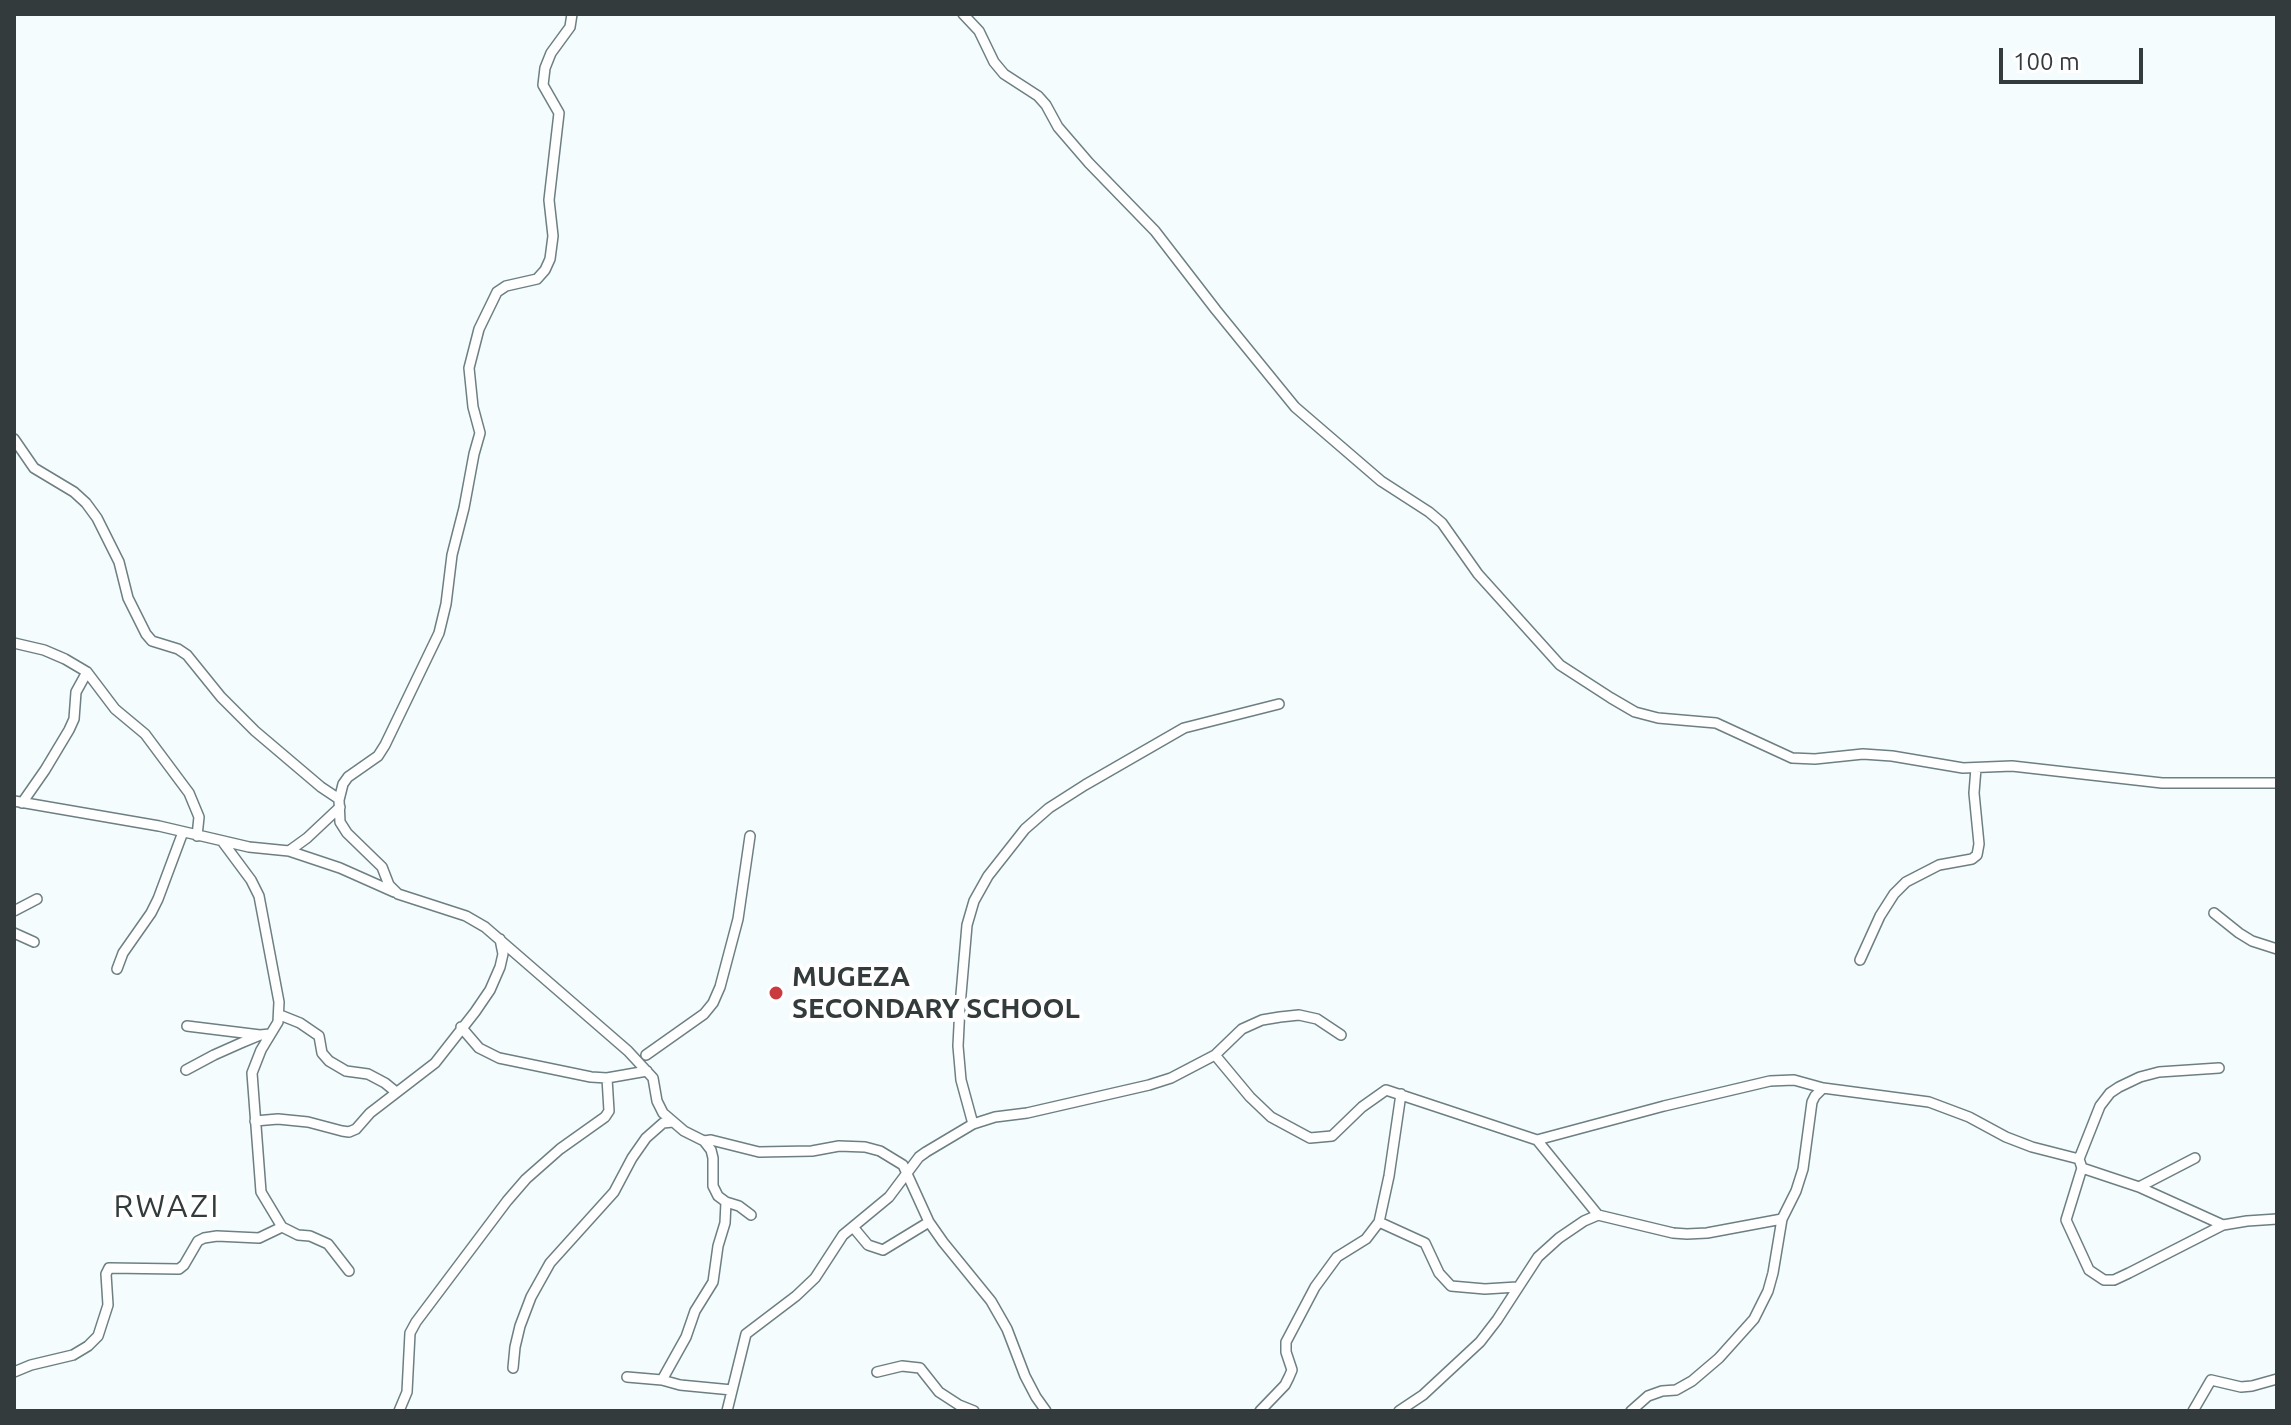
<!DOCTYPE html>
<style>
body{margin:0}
#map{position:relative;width:2291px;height:1425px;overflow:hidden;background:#f4fcfe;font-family:Ubuntu,sans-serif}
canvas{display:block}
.frame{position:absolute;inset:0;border:16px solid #333b3d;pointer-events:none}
.scale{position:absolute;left:1999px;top:48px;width:144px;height:36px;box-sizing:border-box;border:4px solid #333b3d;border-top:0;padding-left:10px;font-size:24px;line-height:28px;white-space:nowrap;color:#333b3d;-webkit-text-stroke:6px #fff;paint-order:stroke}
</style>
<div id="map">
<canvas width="2291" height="1425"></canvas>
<div class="frame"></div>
<div class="scale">100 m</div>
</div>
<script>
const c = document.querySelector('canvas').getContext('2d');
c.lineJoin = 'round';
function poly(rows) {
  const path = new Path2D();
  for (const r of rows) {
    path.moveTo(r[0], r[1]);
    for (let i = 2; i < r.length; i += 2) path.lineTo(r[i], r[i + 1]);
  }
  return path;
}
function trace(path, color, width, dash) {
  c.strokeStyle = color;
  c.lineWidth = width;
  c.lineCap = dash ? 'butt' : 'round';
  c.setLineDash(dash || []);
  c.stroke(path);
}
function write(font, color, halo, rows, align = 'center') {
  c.font = font + ' Ubuntu,sans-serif';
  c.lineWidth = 8;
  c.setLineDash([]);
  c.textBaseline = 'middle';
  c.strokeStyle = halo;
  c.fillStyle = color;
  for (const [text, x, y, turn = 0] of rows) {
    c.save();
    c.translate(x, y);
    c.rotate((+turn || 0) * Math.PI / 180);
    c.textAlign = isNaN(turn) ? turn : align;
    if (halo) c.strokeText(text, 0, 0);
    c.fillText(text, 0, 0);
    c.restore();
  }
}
const minor = poly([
 [572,14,570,27,551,53,545,68,543,85,559,113,549,200,553,236,550,259,545,270,537,279,506,286,497,292,479,329,469,368,473,407,480,433,474,454,464,508,452,555,446,604,439,633,385,745,378,756,348,777,343,784,339,800,340,822,347,833,382,867,389,885,398,894,466,916,485,927,628,1051,653,1078,657,1101,663,1113,684,1131,704,1141,711,1140,759,1152,812,1151,839,1146,865,1147,880,1151,903,1165,929,1222,943,1242,991,1301,1007,1329,1025,1376,1036,1397,1046,1411],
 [963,14,979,31,994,62,1004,74,1038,96,1046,105,1058,127,1089,163,1155,231,1216,310,1295,407,1381,481,1429,512,1442,523,1478,574,1560,665,1611,698,1635,712,1658,718,1716,723,1792,758,1815,759,1863,754,1892,756,1963,768,2012,766,2162,783,2277,783],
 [14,439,34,468,74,492,86,503,97,518,119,562,128,598,146,634,152,641,178,649,187,655,221,697,255,731,321,787,339,799],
 [14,643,44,650,65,659,87,672,115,709,145,734,189,793,199,817,197,836],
 [14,801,159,826,249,847,289,851,340,868,394,892],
 [22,803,45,770,69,730,74,719,76,692,87,672],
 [222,841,251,880,259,896,279,1002,278,1022,261,1050,252,1073,261,1192,282,1227,298,1235,310,1236,328,1244,349,1271],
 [289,851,307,838,340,807],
 [14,911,37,899],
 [2214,913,2239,933,2252,941,2277,949],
 [14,933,34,942],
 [1860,960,1880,916,1894,894,1906,882,1939,865,1972,859,1977,855,1979,844,1974,793,1976,768],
 [117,969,123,953,151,913,158,899,183,832],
 [280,1015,300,1023,319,1036,322,1053,329,1061,346,1071,368,1074,385,1083,396,1092],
 [187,1026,260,1035],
 [461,1027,479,1048,499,1058,591,1077,607,1078,647,1071],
 [646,1055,704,1014,713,1003,720,987,738,919,750,836],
 [1215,1055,1242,1029,1262,1020,1280,1017,1299,1015,1317,1019,1341,1035],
 [2219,1068,2159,1072,2140,1077,2119,1087,2110,1093,2100,1106,2079,1159,2082,1168,2139,1187,2223,1225],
 [186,1070,214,1055,241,1043,260,1035,270,1034],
 [255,1121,278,1119,308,1122,342,1131,349,1132,356,1129,370,1113,435,1063,475,1012,490,990,500,967,503,954,500,939],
 [973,1124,961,1080,958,1046,960,1006,967,925,974,901,988,876,1025,829,1049,808,1085,785,1184,728,1279,704],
 [1537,1140,1664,1106,1770,1081,1794,1080,1823,1088],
 [704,1141,711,1150,713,1158,713,1186,718,1196,726,1202,739,1206,751,1215],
 [2082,1168,2066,1220,2089,1270,2104,1280,2114,1280,2129,1273,2223,1225,2247,1221,2277,1219],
 [2139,1187,2195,1158],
 [1379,1222,1425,1243,1439,1273,1451,1286,1485,1289,1517,1287],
 [853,1227,868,1245,883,1250,929,1222],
 [513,1368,515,1347,520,1326,531,1297,550,1263,614,1192,632,1158,646,1138,663,1123,673,1122],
 [14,1372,31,1365,73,1355,88,1346,98,1336,108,1305,106,1274,109,1268,179,1269,184,1265,198,1241,204,1238,217,1236,259,1238,282,1227],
 [877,1372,902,1366,920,1368,939,1392,959,1405,974,1411],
 [627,1377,662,1380,680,1385,732,1390],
 [662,1380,686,1337,695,1311,713,1282,718,1246,725,1223,726,1202],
 [399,1411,407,1392,410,1333,416,1322,507,1201,526,1179,560,1149,605,1117,609,1111,607,1078],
 [727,1411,746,1334,796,1296,815,1278,843,1235,889,1197,919,1157,926,1152,973,1124,995,1117,1027,1113,1149,1085,1171,1078,1215,1055,1250,1097,1271,1117,1310,1138,1332,1136,1362,1107,1386,1090,1537,1140,1598,1215,1673,1233,1687,1234,1707,1233,1782,1219],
 [1260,1411,1285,1385,1289,1377,1292,1370,1286,1352,1286,1342,1315,1287,1337,1257,1366,1239,1379,1222,1389,1176,1401,1094],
 [1399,1411,1423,1395,1480,1342,1497,1320,1538,1257,1559,1238,1584,1221,1598,1215],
 [1631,1411,1648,1396,1662,1391,1676,1390,1692,1381,1719,1358,1754,1319,1768,1291,1773,1273,1782,1219,1796,1191,1803,1169,1812,1102,1815,1096,1823,1088,1929,1102,1969,1117,2006,1137,2032,1147,2079,1159],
 [2193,1411,2211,1380,2241,1387,2252,1386,2277,1379]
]);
const markers = [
 [776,993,8,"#ca3b3f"]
];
const poiNames = [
 ["MUGEZA",792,977],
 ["SECONDARY SCHOOL",792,1009]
];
const quarterNames = [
 ["RWAZI",167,1206]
];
trace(minor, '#6d7f82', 12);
trace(minor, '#fff', 9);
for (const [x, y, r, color] of markers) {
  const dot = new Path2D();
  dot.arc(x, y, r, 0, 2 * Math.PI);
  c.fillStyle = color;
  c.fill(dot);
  trace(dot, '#fff', 3);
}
write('bold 28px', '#333b3d', '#fff', poiNames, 'left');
c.letterSpacing = '2px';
write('32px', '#333b3d', '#fff', quarterNames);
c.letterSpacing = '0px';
</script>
